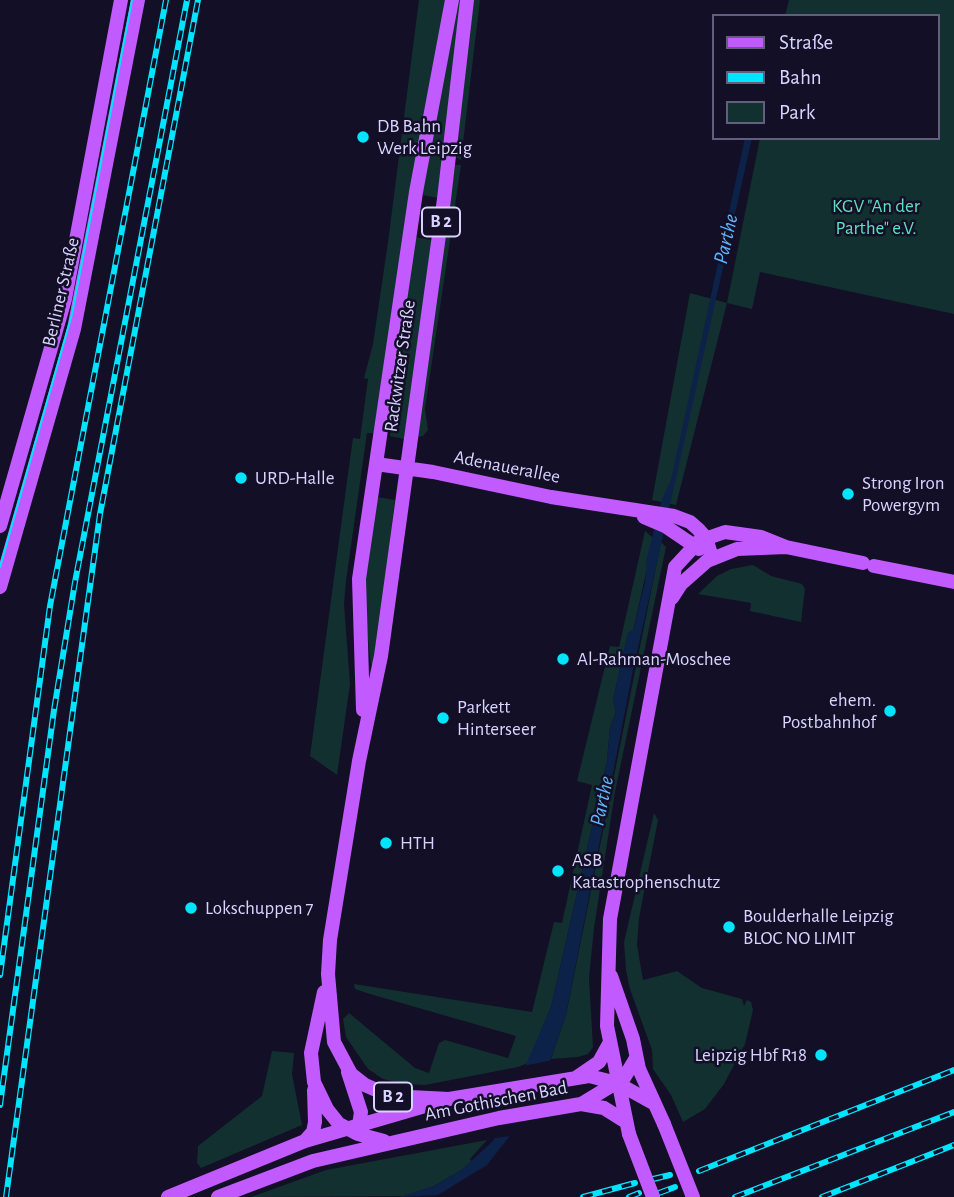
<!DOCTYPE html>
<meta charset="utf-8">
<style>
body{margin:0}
#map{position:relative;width:954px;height:1197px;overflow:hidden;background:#130f26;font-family:"Alegreya Sans",sans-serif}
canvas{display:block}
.legend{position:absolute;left:712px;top:14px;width:228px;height:126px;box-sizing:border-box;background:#130f26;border:2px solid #625e7d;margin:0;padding:9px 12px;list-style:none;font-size:21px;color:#d9d4ff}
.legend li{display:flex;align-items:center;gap:14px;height:35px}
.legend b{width:35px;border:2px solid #625e7d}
</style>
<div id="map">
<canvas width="954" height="1197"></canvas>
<ul class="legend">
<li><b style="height:9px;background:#c25bff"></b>Straße</li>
<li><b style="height:9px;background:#00e5ff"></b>Bahn</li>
<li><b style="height:19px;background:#12302f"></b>Park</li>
</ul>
</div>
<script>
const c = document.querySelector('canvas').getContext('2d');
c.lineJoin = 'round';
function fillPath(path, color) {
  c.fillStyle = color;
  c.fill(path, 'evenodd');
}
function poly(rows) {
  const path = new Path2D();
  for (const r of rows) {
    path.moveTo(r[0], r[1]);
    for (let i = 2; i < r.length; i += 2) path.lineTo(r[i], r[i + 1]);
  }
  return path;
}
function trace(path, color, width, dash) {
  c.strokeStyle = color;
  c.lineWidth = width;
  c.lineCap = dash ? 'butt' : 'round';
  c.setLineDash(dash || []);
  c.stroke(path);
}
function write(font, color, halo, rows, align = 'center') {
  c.font = font + ' "Alegreya Sans",sans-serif';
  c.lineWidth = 5;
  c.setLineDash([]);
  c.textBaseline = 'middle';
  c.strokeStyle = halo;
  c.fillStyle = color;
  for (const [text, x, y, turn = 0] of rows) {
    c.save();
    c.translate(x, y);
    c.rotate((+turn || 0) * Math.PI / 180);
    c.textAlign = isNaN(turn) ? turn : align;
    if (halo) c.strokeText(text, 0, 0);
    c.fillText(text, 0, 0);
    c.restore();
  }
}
const green = poly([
 [419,0,445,0,374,433,367,433,346,581,344,604,350,684,337,775,310,756,350,459,353,438,360,439,368,379,364,378,373,344,388,242],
 [458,0,461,0,438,198,422,195],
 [473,0,480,0,461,160,456,157],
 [789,0,954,0,954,314,760,272,752,309,727,303,676,505,652,500,690,293,727,303,760,138,938,138,938,16,785,16],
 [455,165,461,165,425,409,428,430,423,436,416,437],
 [415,237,432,240,404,439,390,436],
 [377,497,395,500,377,645,374,663,371,665,363,596],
 [645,531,652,537,653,542,633,631,628,633,613,700,616,712,610,727,607,761,551,1007,528,1063,518,1067,425,1085,405,1084,383,1079,368,1069,346,1037,343,1019,349,1013,415,1068,429,1073,439,1043,445,1040,508,1058,516,1036,370,994,355,989,354,984,532,1012,554,922,562,923,592,785,577,781,610,646,619,647],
 [661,542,666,547,615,792,594,928,589,978,593,1047,588,1054,578,1057,551,1059,566,1015],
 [753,565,771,576,802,584,805,589,801,622,750,611,751,603,698,594,717,576,731,569],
 [654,813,658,820,639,918,637,945,643,980,677,971,702,988,742,999,744,1006,747,1000,751,1002,753,1010,745,1044,724,1084,705,1109,683,1122,671,1095,653,1069,652,1050,630,989,626,970,624,942],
 [272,1051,294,1053,292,1074,302,1125,201,1168,197,1163,198,1146,262,1096],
 [487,1140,470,1159,472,1162,460,1171,434,1186,406,1196,251,1197,326,1170]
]);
const water = poly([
 [745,138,752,138,633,670,566,1015,551,1059,516,1128,487,1165,438,1195,400,1197,434,1186,460,1171,493,1141,551,1007,607,761,610,727,616,712,613,700,626,641,628,633,633,631,645,582,647,557,662,499,671,480]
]);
const pier = poly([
 [554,1060,516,1135,489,1139,523,1066]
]);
const major = poly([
 [376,464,433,472,551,497,674,516,690,522,698,529,706,538,712,557],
 [644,517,665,526,699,549],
 [0,526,65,299,121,0],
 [874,566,954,582],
 [0,587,74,329,138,0],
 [672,598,681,584,707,561,737,549,786,547,863,563],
 [363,710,359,579,416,192,452,0],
 [611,976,633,1039,639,1069,664,1124],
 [324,992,311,1053,314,1082,327,1109,339,1124,358,1134,384,1141],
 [348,1072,361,1112,358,1132],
 [577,1077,599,1062,609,1044],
 [449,1099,390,1096,365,1085,351,1074,334,1042,328,974,330,940,359,761,381,656,444,199,467,0],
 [583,1103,624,1078,636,1058],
 [629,1134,607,1026,610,919,675,567,699,541,725,532,761,537,786,547],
 [305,1141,313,1132,315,1122,314,1090],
 [168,1197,305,1141,449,1099,589,1076,617,1083,653,1103],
 [218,1197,313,1161,499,1118,581,1104,604,1108,623,1120]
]);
const tram = poly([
 [0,567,72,314,132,0]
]);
const rail = poly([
 [0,975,50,606,166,0],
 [0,1105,54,710,75,582,187,0],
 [699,1171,954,1070],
 [653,1179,670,1175],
 [659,1193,675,1187],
 [6,1197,100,514,198,0],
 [583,1197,635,1183],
 [629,1197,639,1193],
 [735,1197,954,1112],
 [822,1197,954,1145]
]);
const majorBridge = poly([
 [664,1124,693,1197],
 [629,1134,653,1197]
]);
const markers = [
 [363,137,7,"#00e5ff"],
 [241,478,7,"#00e5ff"],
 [848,494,7,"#00e5ff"],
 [563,659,7,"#00e5ff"],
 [890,711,7,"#00e5ff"],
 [443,718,7,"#00e5ff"],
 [386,843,7,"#00e5ff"],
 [558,871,7,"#00e5ff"],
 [191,908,7,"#00e5ff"],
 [729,927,7,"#00e5ff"],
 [821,1055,7,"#00e5ff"]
];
const shields = [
 [441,222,38],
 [393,1097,38]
];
const shieldNames = [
 ["B 2",441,222],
 ["B 2",393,1097]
];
const poiNames = [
 ["DB Bahn",377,126],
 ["Werk Leipzig",377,148],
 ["URD-Halle",255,478],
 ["Strong Iron",862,483],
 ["Powergym",862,505],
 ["Al-Rahman-Moschee",577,659],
 ["ehem.",876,700,"right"],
 ["Postbahnhof",876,722,"right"],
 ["Parkett",457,707],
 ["Hinterseer",457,729],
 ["HTH",400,843],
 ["ASB",572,860],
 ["Katastrophenschutz",572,882],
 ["Lokschuppen 7",205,908],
 ["Boulderhalle Leipzig",743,916],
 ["BLOC NO LIMIT",743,938],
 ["Leipzig Hbf R18",807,1055,"right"]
];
const parkNames = [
 ["KGV \"An der",876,206],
 ["Parthe\" e.V.",876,228]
];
const streetNames = [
 ["Berliner Straße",61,292,-77],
 ["Rackwitzer Straße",400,366,-82],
 ["Adenauerallee",507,467,11],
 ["Am Gothischen Bad",496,1101,-11]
];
const waterNames = [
 ["Parthe",726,239,-77],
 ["Parthe",602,801,-78]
];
fillPath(green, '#12302f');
fillPath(water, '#0c2248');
fillPath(pier, '#130f26');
trace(major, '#c25bff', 14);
trace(tram, '#00e5ff', 2);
trace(rail, '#00e5ff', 6);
trace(rail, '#130f26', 3.5, [10]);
trace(majorBridge, '#c25bff', 14);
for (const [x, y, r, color] of markers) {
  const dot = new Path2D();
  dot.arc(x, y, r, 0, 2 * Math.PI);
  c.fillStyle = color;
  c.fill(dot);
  trace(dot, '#130f26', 2.5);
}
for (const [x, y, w] of shields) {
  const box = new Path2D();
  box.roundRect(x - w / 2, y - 14.5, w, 29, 5);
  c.fillStyle = '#130f26';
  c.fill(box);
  trace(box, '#d9d4ff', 2);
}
write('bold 18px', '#d9d4ff', null, shieldNames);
write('19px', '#d9d4ff', '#130f26', poiNames, 'left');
write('19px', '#5fe0c0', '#130f26', parkNames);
write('19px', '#d9d4ff', '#130f26', streetNames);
write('italic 21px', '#62b6ff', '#130f26', waterNames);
</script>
